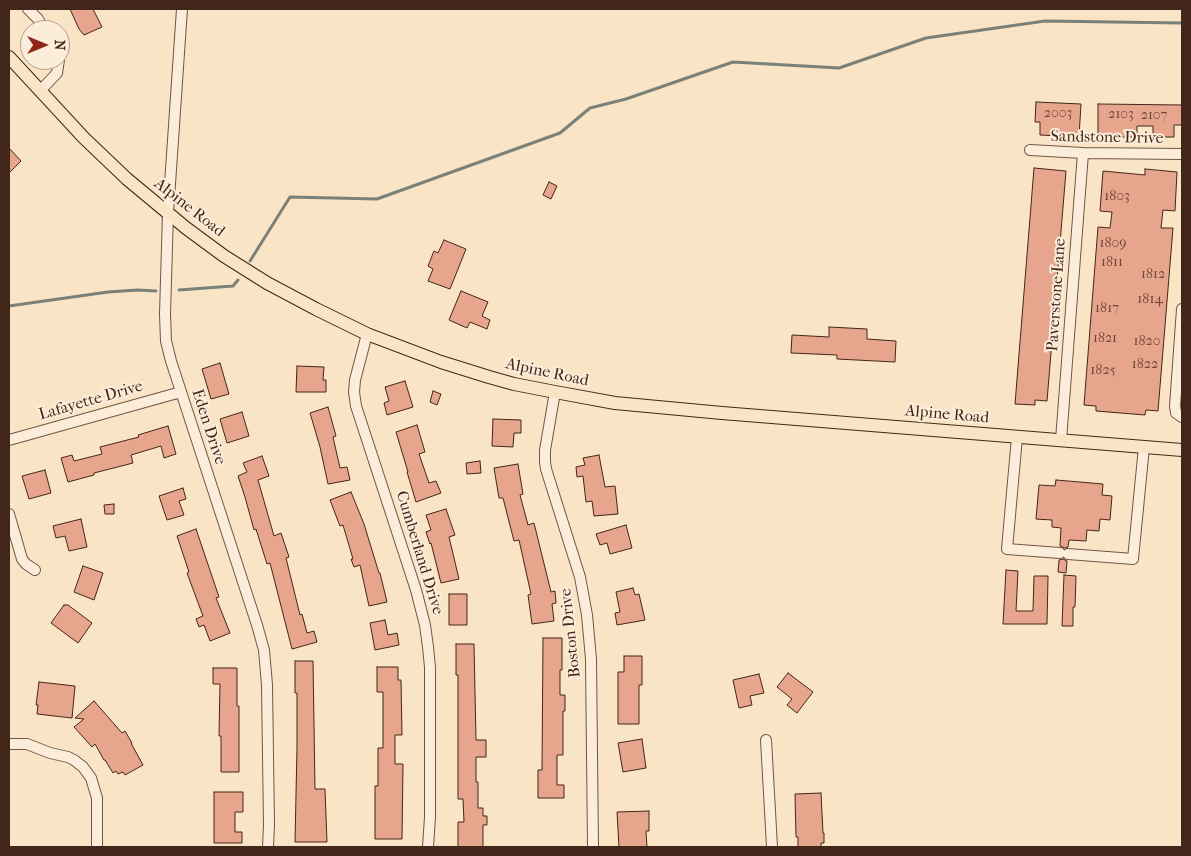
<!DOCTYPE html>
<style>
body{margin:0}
#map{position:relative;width:1191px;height:856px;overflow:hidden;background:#fae4c6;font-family:"IM FELL French Canon",serif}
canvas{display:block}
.frame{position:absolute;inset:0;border:10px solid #422619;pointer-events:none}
.north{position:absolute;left:20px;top:20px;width:50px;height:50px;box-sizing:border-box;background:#fcedda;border:1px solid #b29d8d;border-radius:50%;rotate:90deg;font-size:14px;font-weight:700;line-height:20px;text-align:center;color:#422619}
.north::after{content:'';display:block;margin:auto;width:18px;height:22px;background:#8f2418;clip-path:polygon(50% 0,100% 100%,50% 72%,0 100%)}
</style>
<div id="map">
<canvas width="1191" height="856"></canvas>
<div class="frame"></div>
<div class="north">N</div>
</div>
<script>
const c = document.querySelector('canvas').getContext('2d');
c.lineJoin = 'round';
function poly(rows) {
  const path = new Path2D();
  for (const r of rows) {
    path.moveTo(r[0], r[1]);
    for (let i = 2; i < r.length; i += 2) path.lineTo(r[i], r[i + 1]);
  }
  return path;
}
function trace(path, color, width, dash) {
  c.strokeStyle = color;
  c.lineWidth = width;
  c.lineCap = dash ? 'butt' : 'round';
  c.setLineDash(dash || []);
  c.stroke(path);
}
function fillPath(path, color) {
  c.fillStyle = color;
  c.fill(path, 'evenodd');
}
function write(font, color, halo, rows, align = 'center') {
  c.font = font + ' "IM FELL French Canon",serif';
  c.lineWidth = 4;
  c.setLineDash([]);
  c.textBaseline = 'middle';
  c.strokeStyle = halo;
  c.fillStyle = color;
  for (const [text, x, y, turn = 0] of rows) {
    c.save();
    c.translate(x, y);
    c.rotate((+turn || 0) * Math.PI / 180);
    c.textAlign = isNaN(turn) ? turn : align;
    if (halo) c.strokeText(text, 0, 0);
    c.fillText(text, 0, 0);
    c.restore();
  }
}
const stream = poly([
 [250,261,290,197,377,199,560,133,590,108,626,99,733,62,839,68,926,38,1045,21,1182,23],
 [179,290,233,286,238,280],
 [9,306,108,292,138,290,156,291]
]);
const building = poly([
 [70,9,93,9,102,27,84,35,79,29,70,9],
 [1036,102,1081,104,1079,137,1040,135,1040,122,1035,122,1036,102],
 [1098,104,1182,105,1182,125,1174,125,1174,137,1153,137,1153,126,1137,126,1137,137,1098,137,1098,104],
 [9,148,21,161,9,173,9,148],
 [1034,168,1066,171,1047,401,1035,400,1035,405,1015,404,1034,168],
 [1145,169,1177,172,1175,211,1163,210,1161,228,1173,228,1158,411,1146,410,1145,415,1096,411,1096,406,1084,405,1098,227,1110,228,1112,212,1100,211,1103,171,1145,175,1145,169],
 [549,182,557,186,551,199,543,195,549,182],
 [444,240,466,249,450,289,428,281,433,269,428,266,434,251,438,253,444,240],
 [461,291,488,302,482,316,490,320,487,329,470,322,467,328,449,320,461,291],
 [829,327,867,329,867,339,896,341,895,362,837,359,837,355,791,353,792,335,829,337,829,327],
 [220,363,229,394,211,399,202,369,220,363],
 [297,366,324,367,323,380,326,380,326,392,296,392,297,366],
 [405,381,413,407,387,415,384,403,389,401,385,387,405,381],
 [433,391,441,394,437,405,430,402,433,391],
 [328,407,336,436,333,437,340,468,347,467,350,480,328,484,320,447,310,413,328,407],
 [242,412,249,436,227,443,220,419,242,412],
 [493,419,521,420,521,433,514,433,513,447,492,446,493,419],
 [417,425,425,452,419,454,429,483,436,481,441,493,416,502,407,472,408,472,396,432,417,425],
 [168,426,176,454,164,458,161,446,131,455,133,463,94,473,94,475,68,482,61,458,72,455,74,461,102,454,100,447,139,437,138,435,168,426],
 [599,455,605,487,615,486,618,514,594,516,592,501,586,502,583,476,577,477,576,467,585,465,583,458,599,455],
 [262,456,269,476,258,480,274,536,281,533,289,557,286,558,300,615,302,614,307,633,314,631,317,642,292,649,270,563,267,564,256,529,254,530,245,497,238,476,247,472,243,463,262,456],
 [480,461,481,473,467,474,466,463,480,461],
 [518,464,523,494,520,495,528,525,534,523,551,592,555,591,556,603,552,604,554,621,532,624,528,595,531,594,519,540,514,541,503,498,499,498,494,468,518,464],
 [45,470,51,493,29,499,22,476,45,470],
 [1056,480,1103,484,1102,495,1112,496,1110,520,1100,519,1099,531,1087,530,1086,541,1069,540,1068,547,1065,548,1060,546,1061,528,1052,527,1052,520,1036,519,1039,485,1055,486,1056,480],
 [183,488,186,499,179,501,184,515,167,520,159,496,183,488],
 [351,492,364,524,379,573,380,573,387,602,369,606,360,565,354,567,351,559,353,559,343,525,340,526,330,500,351,492],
 [114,504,114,514,105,514,104,505,114,504],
 [446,509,455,535,449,537,459,579,441,583,431,543,430,544,426,532,431,530,426,515,446,509],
 [81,519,87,547,69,551,65,536,56,538,53,526,81,519],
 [626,525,632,548,610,554,607,543,600,545,596,534,626,525],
 [196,529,219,597,216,598,230,633,210,641,204,625,199,627,196,619,203,616,187,573,189,572,177,536,196,529],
 [1063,559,1067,561,1066,573,1058,572,1059,560,1063,559],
 [83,566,103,573,94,600,74,592,83,566],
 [1006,570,1018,571,1016,611,1033,611,1034,576,1048,576,1047,624,1003,624,1006,570],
 [1064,575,1076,576,1075,607,1073,607,1073,626,1062,626,1064,575],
 [633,588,635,595,639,594,645,620,617,625,615,613,620,612,616,592,633,588],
 [449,594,467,594,467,625,449,625,449,594],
 [64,605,68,605,92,623,78,643,51,623,64,605],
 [385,620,388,635,397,633,399,645,375,650,370,623,385,620],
 [543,638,562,638,562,670,560,670,560,695,565,695,565,711,563,711,563,755,557,755,557,785,564,785,564,798,538,798,538,770,542,770,543,638],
 [456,644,474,644,476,740,486,740,486,757,476,757,476,782,478,782,478,808,483,808,483,816,487,816,487,825,483,825,483,847,458,847,458,822,464,822,463,799,458,799,458,675,456,675,456,644],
 [624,656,642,656,642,685,639,685,639,724,618,724,618,672,624,672,624,656],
 [295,661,313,661,315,789,325,789,327,842,295,842,297,747,297,693,295,693,295,661],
 [377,667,398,667,398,680,401,680,402,735,395,735,395,764,403,764,402,839,375,839,375,786,378,786,378,748,383,748,383,692,377,692,377,667],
 [213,668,237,668,237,706,239,706,239,772,221,772,221,736,219,736,220,684,213,684,213,668],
 [788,673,813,692,797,713,787,705,792,699,777,687,788,673],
 [759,674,764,693,750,696,752,705,739,708,733,680,759,674],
 [39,682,75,686,72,718,37,714,38,705,36,705,39,682],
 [94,701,122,733,125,731,132,743,131,743,143,765,125,775,123,772,118,774,116,771,113,773,105,760,104,760,95,744,92,747,74,727,84,719,75,718,94,701],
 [642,739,646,768,623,772,618,743,642,739],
 [214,792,243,792,243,812,235,812,235,832,242,832,242,843,214,843,214,792],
 [821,793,823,833,824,833,824,843,821,843,821,847,798,847,798,837,796,837,795,794,821,793],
 [649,811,649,831,646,831,647,847,619,847,617,812,649,811]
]);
const minor = poly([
 [28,9,38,19,44,30],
 [182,9,168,213,165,314,166,341,171,361,257,625,264,650,267,685,269,825,268,847],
 [40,91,57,73,59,60],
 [1030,150,1083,153,1182,154],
 [1182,309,1175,406,1176,413,1182,417],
 [367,334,355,380,354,392,356,406,416,590,425,625,428,647,430,667,430,817,428,847],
 [555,392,545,450,545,462,546,469,580,577,587,615,591,659,593,847],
 [1017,437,1007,549,1060,553],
 [9,440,181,392],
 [1061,440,1083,153],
 [9,514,22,559,26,564,35,570],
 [1068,554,1133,559,1144,447],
 [766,740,772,847],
 [9,744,27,744,50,753,68,757,74,760,83,767,91,778,97,798,97,847]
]);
const major = poly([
 [9,57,84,138,127,179,186,228,224,256,267,283,316,309,367,334,441,362,489,377,514,384,555,392,615,403,722,413,1182,450]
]);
const numberNames = [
 ["2003",1058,114],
 ["2103",1121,115],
 ["2107",1154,116],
 ["1803",1117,197],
 ["1809",1113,244],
 ["1811",1112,263],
 ["1812",1153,275],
 ["1814",1150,300],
 ["1817",1107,309],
 ["1821",1105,339],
 ["1820",1147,342],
 ["1822",1145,365],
 ["1825",1103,371]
];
const streetNames = [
 ["Sandstone Drive",1107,138,1],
 ["Alpine Road",189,208,38],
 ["Paverstone Lane",1057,295,-86],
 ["Alpine Road",547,373,12],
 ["Lafayette Drive",91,401,-16],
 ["Alpine Road",947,415,5],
 ["Eden Drive",208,427,72],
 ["Cumberland Drive",419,553,73],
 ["Boston Drive",571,633,-96]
];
trace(stream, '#798178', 3);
fillPath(building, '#e8a58d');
trace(building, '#422619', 1);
trace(minor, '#705644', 12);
trace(major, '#422619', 14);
trace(minor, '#fcedda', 10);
trace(major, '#fae4c6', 12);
write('14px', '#6c4636', null, numberNames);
write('16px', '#422619', '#fcedda', streetNames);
</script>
